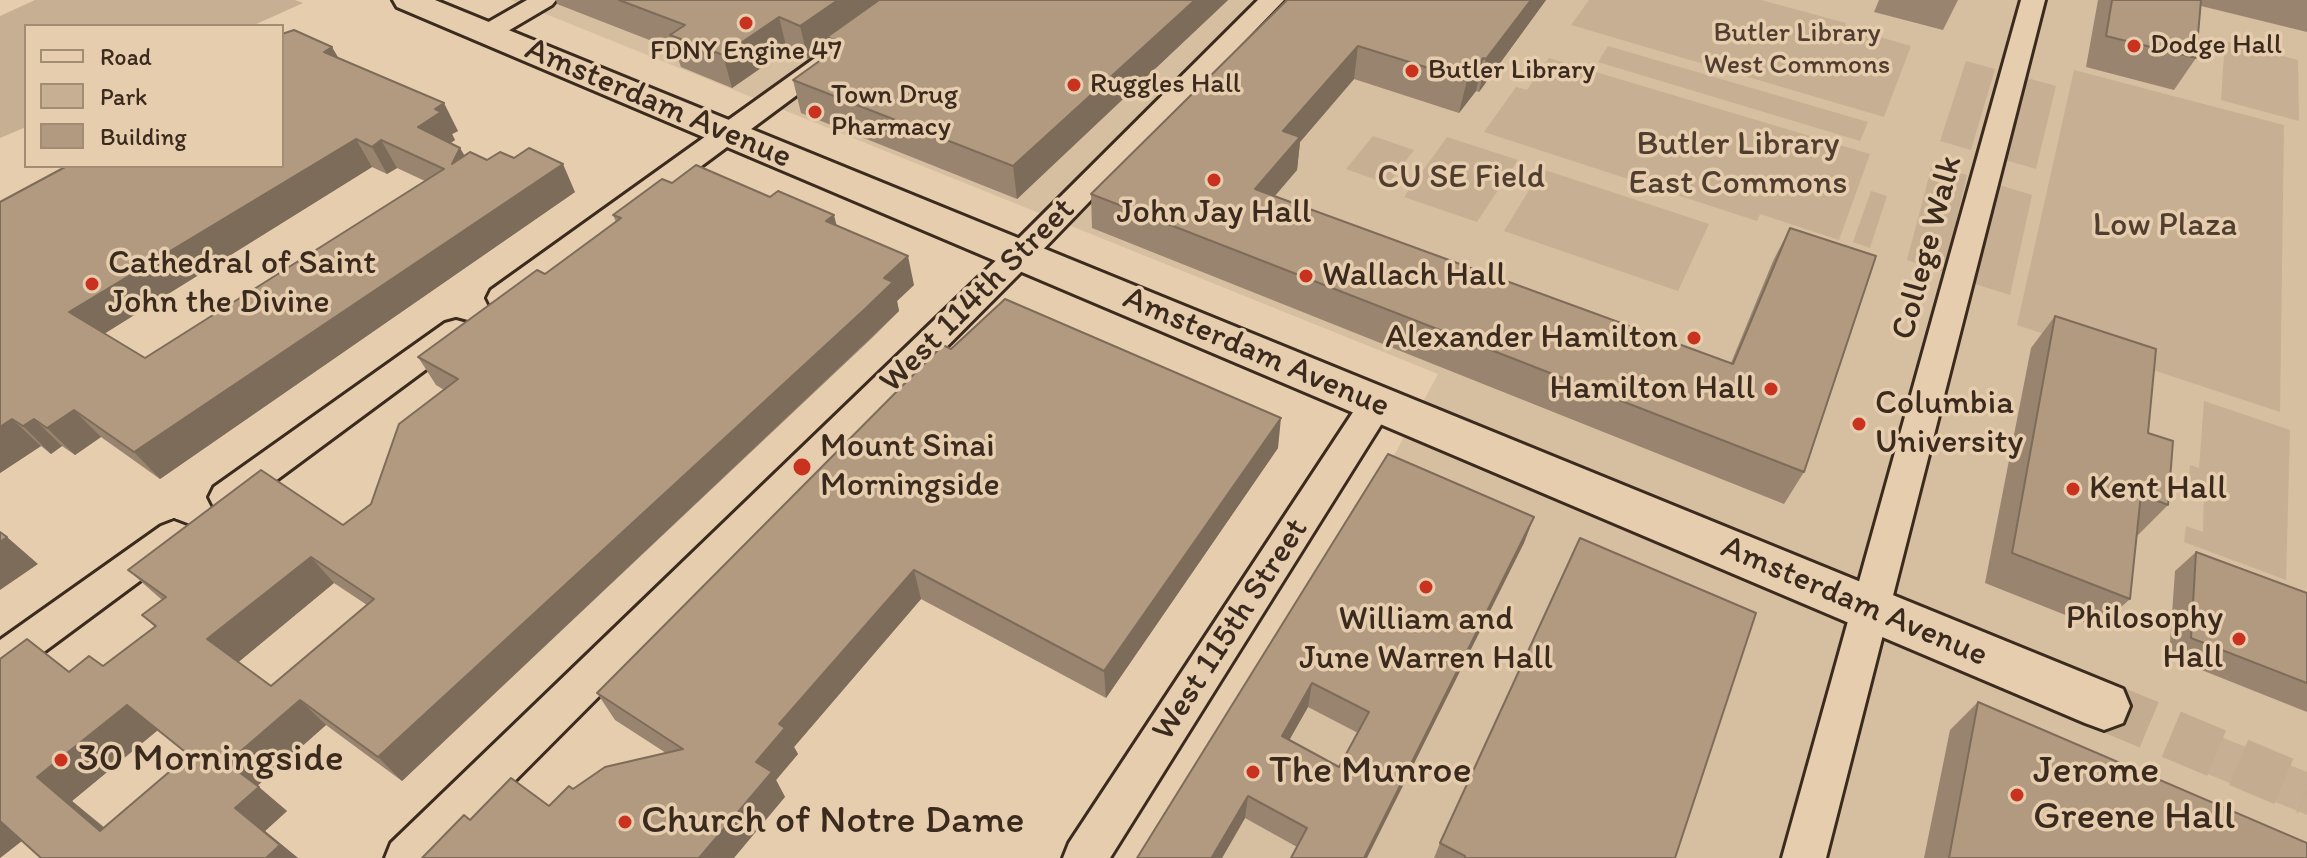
<!DOCTYPE html>
<style>
body{margin:0}
#map{position:relative;width:2307px;height:858px;overflow:hidden;background:#e6cdae;font-family:Itim,sans-serif}
canvas{display:block}
.legend{position:absolute;left:24px;top:24px;width:260px;height:144px;box-sizing:border-box;background:#e6cdae;border:2px solid #a28c74;margin:0;padding:10px 14px;list-style:none;font-size:24px;color:#3b2a1e}
.legend li{display:flex;align-items:center;gap:16px;height:40px}
.legend b{width:40px;border:2px solid #a28c74}
</style>
<div id="map">
<canvas width="2307" height="858"></canvas>
<ul class="legend">
<li><b style="height:10px;background:#e6cdae"></b>Road</li>
<li><b style="height:22px;background:#c7af94"></b>Park</li>
<li><b style="height:22px;background:#b29a81"></b>Building</li>
</ul>
</div>
<script>
const c = document.querySelector('canvas').getContext('2d');
c.lineJoin = 'round';
function fillPath(path, color) {
  c.fillStyle = color;
  c.fill(path, 'evenodd');
}
function poly(rows) {
  const path = new Path2D();
  for (const r of rows) {
    path.moveTo(r[0], r[1]);
    for (let i = 2; i < r.length; i += 2) path.lineTo(r[i], r[i + 1]);
  }
  return path;
}
function trace(path, color, width, dash) {
  c.strokeStyle = color;
  c.lineWidth = width;
  c.lineCap = dash ? 'butt' : 'round';
  c.setLineDash(dash || []);
  c.stroke(path);
}
function write(font, color, halo, rows, align = 'center') {
  c.font = font + ' Itim,sans-serif';
  c.lineWidth = 7;
  c.setLineDash([]);
  c.textBaseline = 'middle';
  c.strokeStyle = halo;
  c.fillStyle = color;
  for (const [text, x, y, turn = 0] of rows) {
    c.save();
    c.translate(x, y);
    c.rotate((+turn || 0) * Math.PI / 180);
    c.textAlign = isNaN(turn) ? turn : align;
    if (halo) c.strokeText(text, 0, 0);
    c.fillText(text, 0, 0);
    c.restore();
  }
}
const built = poly([
 [511,0,2307,0,2307,858,1146,858,1384,474,1438,374]
]);
const green = poly([
 [35,0,295,0,303,3,252,26,26,26,26,127,0,138,0,16],
 [1589,0,1761,0,1846,23,1845,27,1911,46,1884,117,1571,25],
 [2225,41,2298,60,2299,121,2221,100],
 [1608,46,1868,122,1860,141,1598,62],
 [1549,58,1870,154,1839,240,1760,214,1757,221,1484,132,1516,87,1527,90],
 [1966,61,1995,69,1971,150,1940,141],
 [2074,70,2284,125,2280,412,2017,325],
 [2027,78,2056,86,2036,169,2005,160],
 [1373,136,1414,150,1388,184,1346,169],
 [1447,137,1518,160,1477,222,1404,197],
 [1932,165,1967,175,1944,272,1907,260],
 [1542,169,1709,224,1678,291,1504,231],
 [1999,185,2032,195,2010,295,1975,284],
 [1871,191,1887,196,1870,248,1853,242],
 [2204,401,2290,430,2286,580,2184,542,2186,526,2203,532,2204,488,2189,482,2190,465,2199,468],
 [2182,721,2307,772,2307,815,2179,762]
]);
const secondaryTunnel = poly([
 [2104,706,2307,791]
]);
const street = poly([
 [527,0,556,0,552,5,496,38,478,38,475,33,478,28,527,0],
 [1258,0,1284,0,1031,262,438,858,385,858,391,843,1009,248,1258,0],
 [2021,0,2045,0,1826,858,1782,858,2021,0],
 [831,50,840,53,844,58,840,63,513,306,502,309,491,306,487,298,491,290,822,53,831,50],
 [456,320,467,323,472,331,467,339,240,507,227,511,214,507,209,497,214,487,445,323,456,320],
 [1377,391,1389,394,1394,403,1389,412,1110,858,1063,858,1069,843,1365,394,1377,391],
 [174,521,187,526,192,536,187,546,14,674,0,679,0,640,161,526,174,521]
]);
const secondary = poly([
 [393,0,435,0,2123,689,2130,706,2123,723,2104,730,2085,723,397,7,393,0]
]);
const wall = poly([
 [556,0,1228,0,1017,199,801,113,793,80,830,53,828,44,808,59,787,50,732,88,681,67,675,50,557,4],
 [1287,0,1546,0,1479,92,1476,91,1459,113,1354,79,1300,142,1297,170,1275,196,1731,363,1773,261,1790,228,1804,472,1784,504,1092,228,1091,194],
 [1879,0,1958,0,1943,30,1874,12],
 [2098,0,2307,0,2307,32,2201,6,2196,58,2174,90,2086,67],
 [339,59,458,131,452,134,455,140,450,143,460,148,465,156,487,160,575,192,160,479,101,437,75,455,62,446,51,454,41,446,0,473,0,202],
 [372,167,387,174,397,168,425,181,145,358,104,334],
 [672,183,836,225,914,285,897,301,899,311,872,338,402,781,326,725,257,786,287,811,265,831,298,858,41,858,22,841,0,858,69,671,103,666,155,627,142,615,162,600,128,570,343,525,371,504,444,390,436,385,418,357,545,274,616,222,613,215],
 [334,583,367,605,271,686,238,662],
 [158,730,189,755,104,827,72,801],
 [2055,316,2148,433,2168,505,2137,536,2130,599,2098,628,1985,583,2031,348],
 [951,349,1278,448,1106,698,921,599,794,747,798,754,776,780,785,797,470,820,549,806,573,789,666,753,615,720,597,693],
 [1388,454,1524,543,1297,847,1245,818,1222,858,1137,858],
 [1308,707,1358,733,1339,767,1289,740],
 [2196,552,2307,593,2307,712,2169,657,2175,571],
 [1978,702,2307,858,1924,858,1950,730],
 [1440,843,1675,858,1434,858]
]);
const shadedWall = poly([
 [838,0,890,0,827,37,828,44,808,59,800,26],
 [1195,0,1228,0,1017,199,1013,166],
 [1531,0,1546,0,1479,92,1486,59],
 [779,17,787,50,732,88,723,55],
 [1358,46,1354,79,1300,142,1297,170,1252,222,1255,189,1283,131],
 [332,47,348,74,324,52],
 [1483,58,1476,91,1459,113,1467,80],
 [444,103,458,131,452,134,455,140,433,155,418,127,435,109],
 [356,139,372,167,94,340,69,312],
 [381,140,397,168,387,174,372,147],
 [460,148,474,175,452,164],
 [563,164,575,192,160,479,134,452],
 [834,215,841,243,826,221],
 [908,256,914,285,897,301,899,311,402,781,378,757],
 [74,410,101,437,75,455,47,428],
 [1281,418,1278,448,1106,698,1104,671],
 [12,419,41,446,0,473,0,427],
 [34,419,62,446,51,454,23,426],
 [1534,517,1524,543,1367,858,1364,858],
 [7,537,38,564,0,590,0,542],
 [311,557,334,583,235,665,207,639],
 [914,570,921,599,794,747,798,754,776,780,785,797,734,858,699,858,779,724],
 [1312,683,1308,707,1278,760,1282,736],
 [300,700,326,725,256,787,227,763],
 [127,705,158,730,72,801,134,853,100,831,37,777],
 [259,787,287,811,265,831,298,858,266,858,235,808],
 [1248,796,1245,818,1222,858,1212,858],
 [0,819,28,836,0,858]
]);
const building = poly([
 [619,0,838,0,800,26,779,17,723,55,670,35,685,25,619,0],
 [879,0,1195,0,1013,166,793,80,843,44,827,37,879,0],
 [1287,0,1531,0,1486,59,1483,58,1467,80,1358,46,1283,131,1300,137,1255,189,1733,364,1790,228,1876,256,1804,472,1091,194,1287,0],
 [2112,0,2201,0,2196,58,2106,36,2112,0],
 [294,30,332,47,324,52,444,103,435,109,441,112,418,127,460,148,452,164,470,152,487,160,500,152,514,158,529,148,563,164,134,452,74,410,47,428,34,419,23,426,12,419,0,427,0,202,67,166,282,166,282,34,294,30],
 [356,139,372,147,381,140,444,169,145,358,69,312,356,139],
 [696,165,770,197,778,191,834,215,826,221,908,256,884,278,893,282,865,309,378,757,300,700,227,763,259,787,235,808,280,845,266,858,41,858,0,821,0,659,27,639,69,672,89,656,103,666,156,626,142,615,166,597,128,570,261,470,343,525,371,504,399,424,458,379,418,357,537,270,545,274,621,218,613,215,662,179,672,183,696,165],
 [311,557,374,599,271,686,207,639,311,557],
 [127,705,189,755,100,831,37,777,127,705],
 [1005,299,1281,418,1104,671,914,570,779,724,785,728,756,762,772,772,699,858,422,858,464,815,470,820,511,778,549,806,569,786,573,789,605,767,683,749,597,693,943,345,951,349,1005,299],
 [2055,316,2156,349,2148,433,2173,441,2168,505,2141,494,2130,599,2012,553,2055,316],
 [1388,454,1534,517,1364,858,1291,858,1307,828,1248,796,1212,857,1213,858,1137,858,1388,454],
 [1312,683,1369,712,1339,767,1282,736,1312,683],
 [0,532,7,537,0,542,0,532],
 [1580,538,1756,613,1675,858,1465,858,1465,856,1440,843,1580,538],
 [2196,552,2307,593,2307,683,2191,638,2196,552],
 [1978,702,2307,843,2307,858,1949,858,1978,702]
]);
const markers = [
 [746,23,8,"#c8321e"],
 [2134,46,8,"#c8321e"],
 [1412,71,8,"#c8321e"],
 [1074,85,8,"#c8321e"],
 [815,112,8,"#c8321e"],
 [1214,180,8,"#c8321e"],
 [1306,276,8,"#c8321e"],
 [92,284,8,"#c8321e"],
 [1694,338,8,"#c8321e"],
 [1771,389,8,"#c8321e"],
 [1859,424,8,"#c8321e"],
 [802,467,10,"#c8321e"],
 [2073,489,8,"#c8321e"],
 [1426,587,8,"#c8321e"],
 [2239,639,8,"#c8321e"],
 [61,760,8,"#c8321e"],
 [1253,772,8,"#c8321e"],
 [2017,795,8,"#c8321e"],
 [625,822,8,"#c8321e"]
];
const farParknames = [
 ["Butler Library",1797,34],
 ["West Commons",1797,66]
];
const farPoinames = [
 ["Dodge Hall",2150,46],
 ["FDNY Engine 47",746,52,"center"],
 ["Butler Library",1428,71],
 ["Ruggles Hall",1090,85],
 ["Town Drug",831,96],
 ["Pharmacy",831,128]
];
const streetNames = [
 ["Amsterdam Avenue",658,104,23],
 ["College Walk",1928,248,-75],
 ["West 114th Street",978,296,-45],
 ["Amsterdam Avenue",1256,353,23],
 ["Amsterdam Avenue",1854,602,23],
 ["West 115th Street",1231,630,-57]
];
const parkNames = [
 ["Butler Library",1738,145],
 ["East Commons",1738,184],
 ["CU SE Field",1461,178],
 ["Low Plaza",2165,226]
];
const poiNames = [
 ["John Jay Hall",1214,213,"center"],
 ["Cathedral of Saint",108,264],
 ["John the Divine",108,303],
 ["Wallach Hall",1322,276],
 ["Alexander Hamilton",1678,338,"right"],
 ["Hamilton Hall",1755,389,"right"],
 ["Columbia",1875,404],
 ["University",1875,443],
 ["Mount Sinai",820,447],
 ["Morningside",820,486],
 ["Kent Hall",2089,489],
 ["Philosophy",2223,619,"right"],
 ["Hall",2223,658,"right"],
 ["William and",1426,620,"center"],
 ["June Warren Hall",1426,659,"center"]
];
const nearPoinames = [
 ["30 Morningside",77,760],
 ["The Munroe",1269,772],
 ["Jerome",2033,772],
 ["Greene Hall",2033,818],
 ["Church of Notre Dame",641,822]
];
fillPath(built, '#d6bea0');
fillPath(green, '#c7af94');
trace(secondaryTunnel, '#c4ac91', 49, [49, 24]);
trace(street, '#3b2a1e', 6);
trace(secondary, '#3b2a1e', 6);
fillPath(street, '#e6cdae');
fillPath(secondary, '#e6cdae');
fillPath(wall, '#99846f');
fillPath(shadedWall, '#7d6c5a');
fillPath(building, '#b29a81');
trace(building, '#7d6c5a', 2);
for (const [x, y, r, color] of markers) {
  const dot = new Path2D();
  dot.arc(x, y, r, 0, 2 * Math.PI);
  c.fillStyle = color;
  c.fill(dot);
  trace(dot, '#e6cdae', 3);
}
write('28px', '#503e30', '#e6cdae', farParknames);
write('28px', '#3b2a1e', '#e6cdae', farPoinames, 'left');
write('34px', '#3b2a1e', '#e6cdae', streetNames);
write('34px', '#503e30', '#e6cdae', parkNames);
write('34px', '#3b2a1e', '#e6cdae', poiNames, 'left');
write('40px', '#3b2a1e', '#e6cdae', nearPoinames, 'left');
</script>
